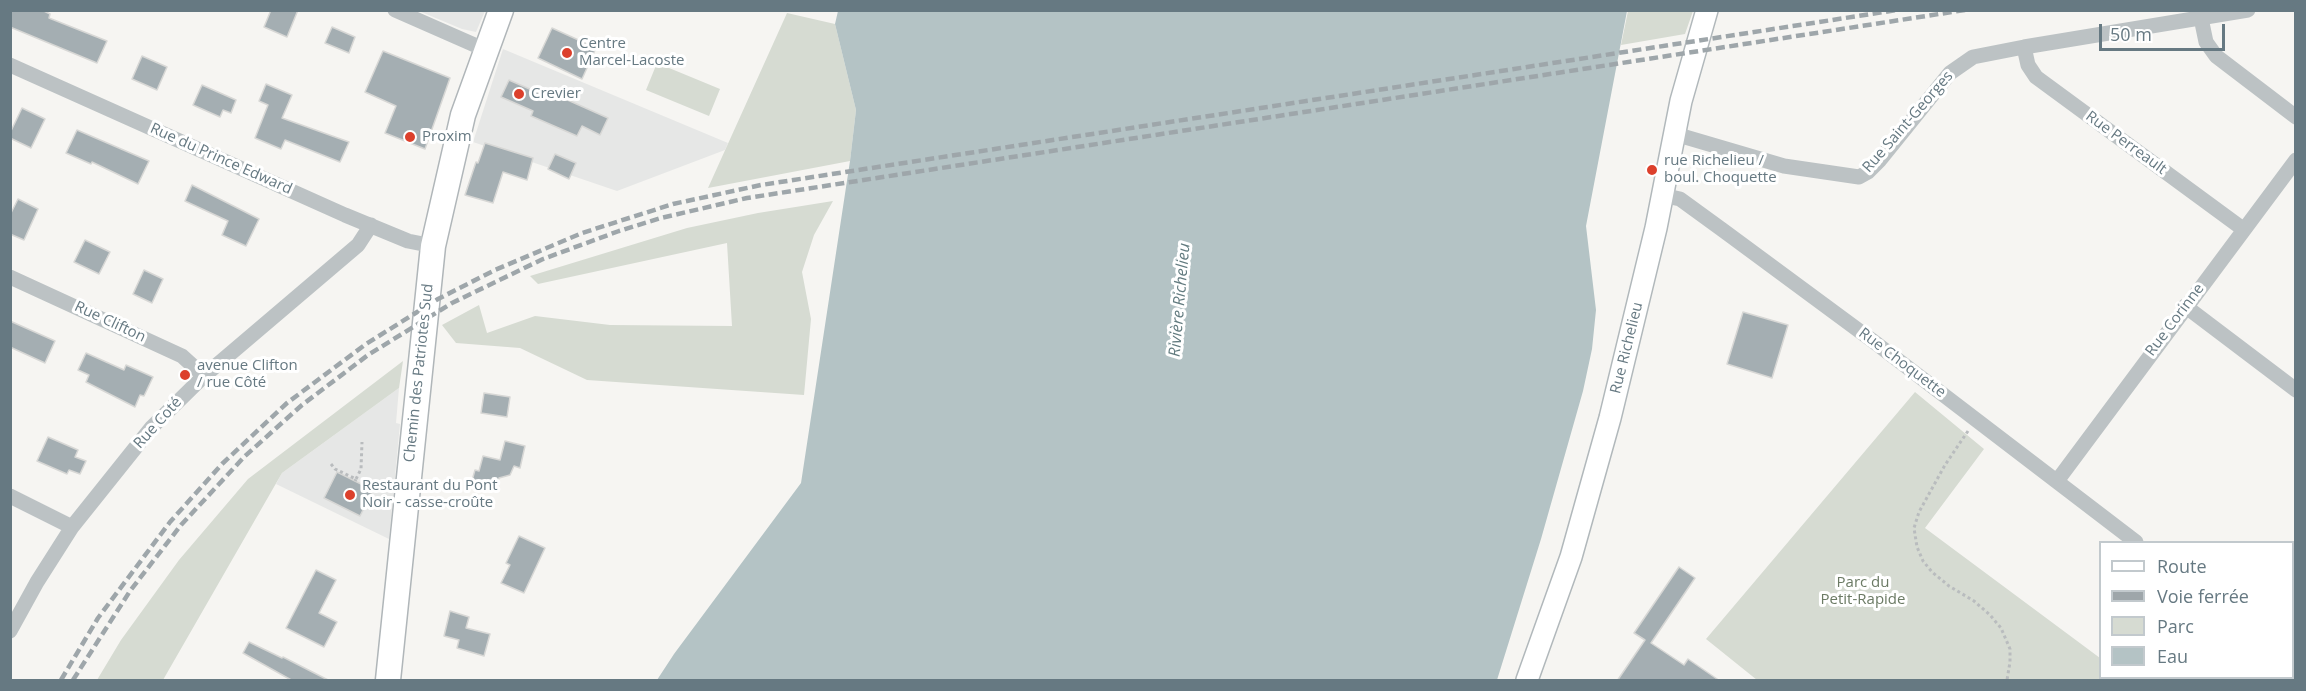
<!DOCTYPE html>
<meta charset="utf-8">
<style>
body{margin:0}
#map{position:relative;width:2306px;height:691px;overflow:hidden;background:#f6f5f2;font-family:"Open Sans",sans-serif}
canvas{display:block}
.frame{position:absolute;inset:0;border:12px solid #667982;pointer-events:none}
.legend{position:absolute;left:2099px;top:541px;width:195px;height:138px;box-sizing:border-box;background:#fff;border:2px solid #c2c9cd;margin:0;padding:8px 10px;list-style:none;font-size:18px;color:#667982}
.legend li{display:flex;align-items:center;gap:12px;height:30px}
.legend b{width:30px;border:2px solid #c2c9cd}
.scale{position:absolute;left:2099px;top:24px;width:126px;height:27px;box-sizing:border-box;border:3px solid #667982;border-top:0;padding-left:8px;font-size:18px;line-height:21px;white-space:nowrap;color:#667982;-webkit-text-stroke:4px #fff;paint-order:stroke}
</style>
<div id="map">
<canvas width="2306" height="691"></canvas>
<div class="frame"></div>
<ul class="legend">
<li><b style="height:8px;background:#fff"></b>Route</li>
<li><b style="height:8px;background:#9ea6aa"></b>Voie ferrée</li>
<li><b style="height:16px;background:#d6dbd2"></b>Parc</li>
<li><b style="height:16px;background:#b4c3c5"></b>Eau</li>
</ul>
<div class="scale">50 m</div>
</div>
<script>
const c = document.querySelector('canvas').getContext('2d');
c.lineJoin = 'round';
function fillPath(path, color) {
  c.fillStyle = color;
  c.fill(path, 'evenodd');
}
function poly(rows) {
  const path = new Path2D();
  for (const r of rows) {
    path.moveTo(r[0], r[1]);
    for (let i = 2; i < r.length; i += 2) path.lineTo(r[i], r[i + 1]);
  }
  return path;
}
function trace(path, color, width, dash) {
  c.strokeStyle = color;
  c.lineWidth = width;
  c.lineCap = dash ? 'butt' : 'round';
  c.setLineDash(dash || []);
  c.stroke(path);
}
function write(font, color, halo, rows, align = 'center') {
  c.font = font + ' "Open Sans",sans-serif';
  c.lineWidth = 6;
  c.setLineDash([]);
  c.textBaseline = 'middle';
  c.strokeStyle = halo;
  c.fillStyle = color;
  for (const [text, x, y, turn = 0] of rows) {
    c.save();
    c.translate(x, y);
    c.rotate((+turn || 0) * Math.PI / 180);
    c.textAlign = isNaN(turn) ? turn : align;
    if (halo) c.strokeText(text, 0, 0);
    c.fillText(text, 0, 0);
    c.restore();
  }
}
const built = poly([
 [419,11,485,10,485,11,476,32,462,29],
 [503,49,728,143,725,150,617,191,473,142],
 [399,388,396,423,400,424,389,539,276,484,282,473]
]);
const green = poly([
 [1628,11,1628,10,1693,11,1685,34,1621,45],
 [787,13,835,24,856,110,850,161,708,188],
 [657,63,720,89,709,116,646,90],
 [833,201,814,235,802,272,811,319,804,395,587,380,520,348,456,343,442,325,479,305,487,333,535,316,610,325,732,326,727,243,538,284,530,276,687,228,758,213],
 [403,361,399,388,282,473,163,680,97,680,121,640,179,560,248,479],
 [1915,392,1984,449,1925,528,2100,658,2100,678,2126,678,2130,680,1757,680,1706,639]
]);
const water = poly([
 [838,11,1627,11,1586,226,1596,310,1592,349,1583,391,1541,539,1497,680,657,680,674,654,801,483,850,161,856,110,835,24]
]);
const building = poly([
 [10,10,42,10,50,14,49,18,107,41,97,63,10,27,10,10],
 [271,10,298,10,287,37,264,27,271,10],
 [332,27,355,37,349,53,325,43,332,27],
 [552,28,596,48,582,79,538,58,552,28],
 [383,51,450,78,425,149,385,133,396,106,365,92,383,51],
 [142,56,167,67,157,90,132,79,142,56],
 [509,80,541,94,543,89,608,118,600,135,582,126,577,136,531,116,533,111,501,97,509,80],
 [266,84,292,95,282,118,349,142,340,162,285,140,281,149,255,138,268,105,259,101,266,84],
 [202,85,236,100,231,113,223,110,220,117,193,105,202,85],
 [22,108,45,119,31,148,10,138,10,133,22,108],
 [77,130,149,161,138,184,92,162,91,164,66,153,77,130],
 [485,143,533,158,527,180,503,172,493,203,465,195,476,162,478,163,485,143],
 [555,154,576,163,569,179,548,169,555,154],
 [192,185,259,219,246,246,222,235,228,221,185,201,192,185],
 [18,199,38,209,24,240,10,234,10,215,18,199],
 [85,240,110,252,99,274,74,262,85,240],
 [144,270,163,279,152,303,133,294,144,270],
 [1743,312,1788,325,1772,378,1727,364,1743,312],
 [10,321,55,341,45,363,10,347,10,321],
 [86,353,124,370,126,365,153,377,144,396,140,395,135,407,86,382,89,375,78,370,86,353],
 [484,393,510,397,507,417,481,413,484,393],
 [48,437,78,450,75,457,86,461,80,474,69,470,67,474,37,461,48,437],
 [505,441,525,446,520,468,514,466,510,475,499,478,496,491,471,484,475,470,479,471,483,456,500,460,505,441],
 [337,472,373,490,360,516,324,498,337,472],
 [519,536,545,548,524,593,501,583,510,565,506,563,519,536],
 [1679,567,1695,578,1651,643,1684,665,1688,659,1720,681,1617,681,1645,640,1634,633,1679,567],
 [316,570,336,580,319,613,337,622,324,647,286,628,316,570],
 [450,611,469,617,466,628,490,634,484,656,457,648,459,640,444,636,450,611],
 [249,642,282,658,283,657,330,681,293,681,243,653,249,642]
]);
const path = poly([
 [1968,431,1945,465,1919,512,1914,528,1917,547,1923,561,1932,572,1949,586,1974,601,1990,615,2001,628,2010,649,2010,662,2007,680],
 [331,464,335,469,356,479,355,481],
 [356,479,361,469,362,442]
]);
const street = poly([
 [395,10,486,50],
 [2201,18,2206,42,2216,56,2296,117],
 [2024,47,2028,65,2036,77,2243,229],
 [10,65,345,215,408,241,433,246],
 [1675,134,1784,166,1859,177,1868,172,1879,161,1950,73,1973,57,2024,47,2248,10],
 [1662,195,1680,199,1724,231,1873,341,2136,542],
 [10,277,182,356,204,376],
 [2185,306,2296,390],
 [2057,481,2296,160],
 [10,496,72,527],
 [10,631,37,582,72,527,152,427,204,376,358,245,371,225],
 [2292,663,2296,665]
]);
const secondary = poly([
 [1527,680,1571,557,1610,418,1656,228,1681,101,1707,10]
]);
const primary = poly([
 [388,680,433,246,463,115,501,10]
]);
const rail = poly([
 [61,680,98,618,170,522,222,464,287,403,366,344,438,299,495,270,582,233,673,204,761,185,1897,10],
 [73,680,130,591,181,525,245,456,302,405,368,355,452,303,543,259,619,231,661,218,747,198,1965,10]
]);
const markers = [
 [567,53,6,"#dc402c"],
 [519,94,6,"#dc402c"],
 [410,137,6,"#dc402c"],
 [1652,170,6,"#dc402c"],
 [185,375,6,"#dc402c"],
 [350,495,6,"#dc402c"]
];
const poiNames = [
 ["Centre",579,44],
 ["Marcel-Lacoste",579,61],
 ["Crevier",531,94],
 ["Proxim",422,137],
 ["rue Richelieu /",1664,161],
 ["boul. Choquette",1664,178],
 ["avenue Clifton",197,366],
 ["/ rue Côté",197,383],
 ["Restaurant du Pont",362,486],
 ["Noir - casse-croûte",362,503]
];
const streetNames = [
 ["Rue Saint-Georges",1908,122,-49],
 ["Rue Perreault",2126,143,36],
 ["Rue du Prince Edward",221,159,24],
 ["Rue Corinne",2175,320,-53],
 ["Rue Clifton",110,322,25],
 ["Rue Richelieu",1627,348,-76],
 ["Rue Choquette",1902,363,37],
 ["Chemin des Patriotes Sud",419,373,-84],
 ["Rue Coté",158,423,-48]
];
const parkNames = [
 ["Parc du",1863,583],
 ["Petit-Rapide",1863,600]
];
const waterNames = [
 ["Rivière Richelieu",1180,300,-85]
];
fillPath(built, '#e6e7e6');
fillPath(green, '#d6dbd2');
fillPath(water, '#b4c3c5');
fillPath(building, '#a4aeb2');
trace(building, '#d7d7d5', 1.5);
trace(secondary, '#b1b8bb', 24);
trace(primary, '#b0b6b9', 27);
trace(path, '#b9bcbe', 3, [3, 3]);
trace(street, '#bcc2c4', 15);
trace(secondary, '#fff', 21);
trace(primary, '#fff', 24);
trace(rail, '#9ea6aa', 4.5, [9, 4.5]);
for (const [x, y, r, color] of markers) {
  const dot = new Path2D();
  dot.arc(x, y, r, 0, 2 * Math.PI);
  c.fillStyle = color;
  c.fill(dot);
  trace(dot, '#fff', 2);
}
write('15px', '#667982', '#fff', poiNames, 'left');
write('15px', '#667982', '#fff', streetNames);
write('15px', '#6b7a64', '#fff', parkNames);
write('italic 16px', '#627b7f', '#fff', waterNames);
</script>
